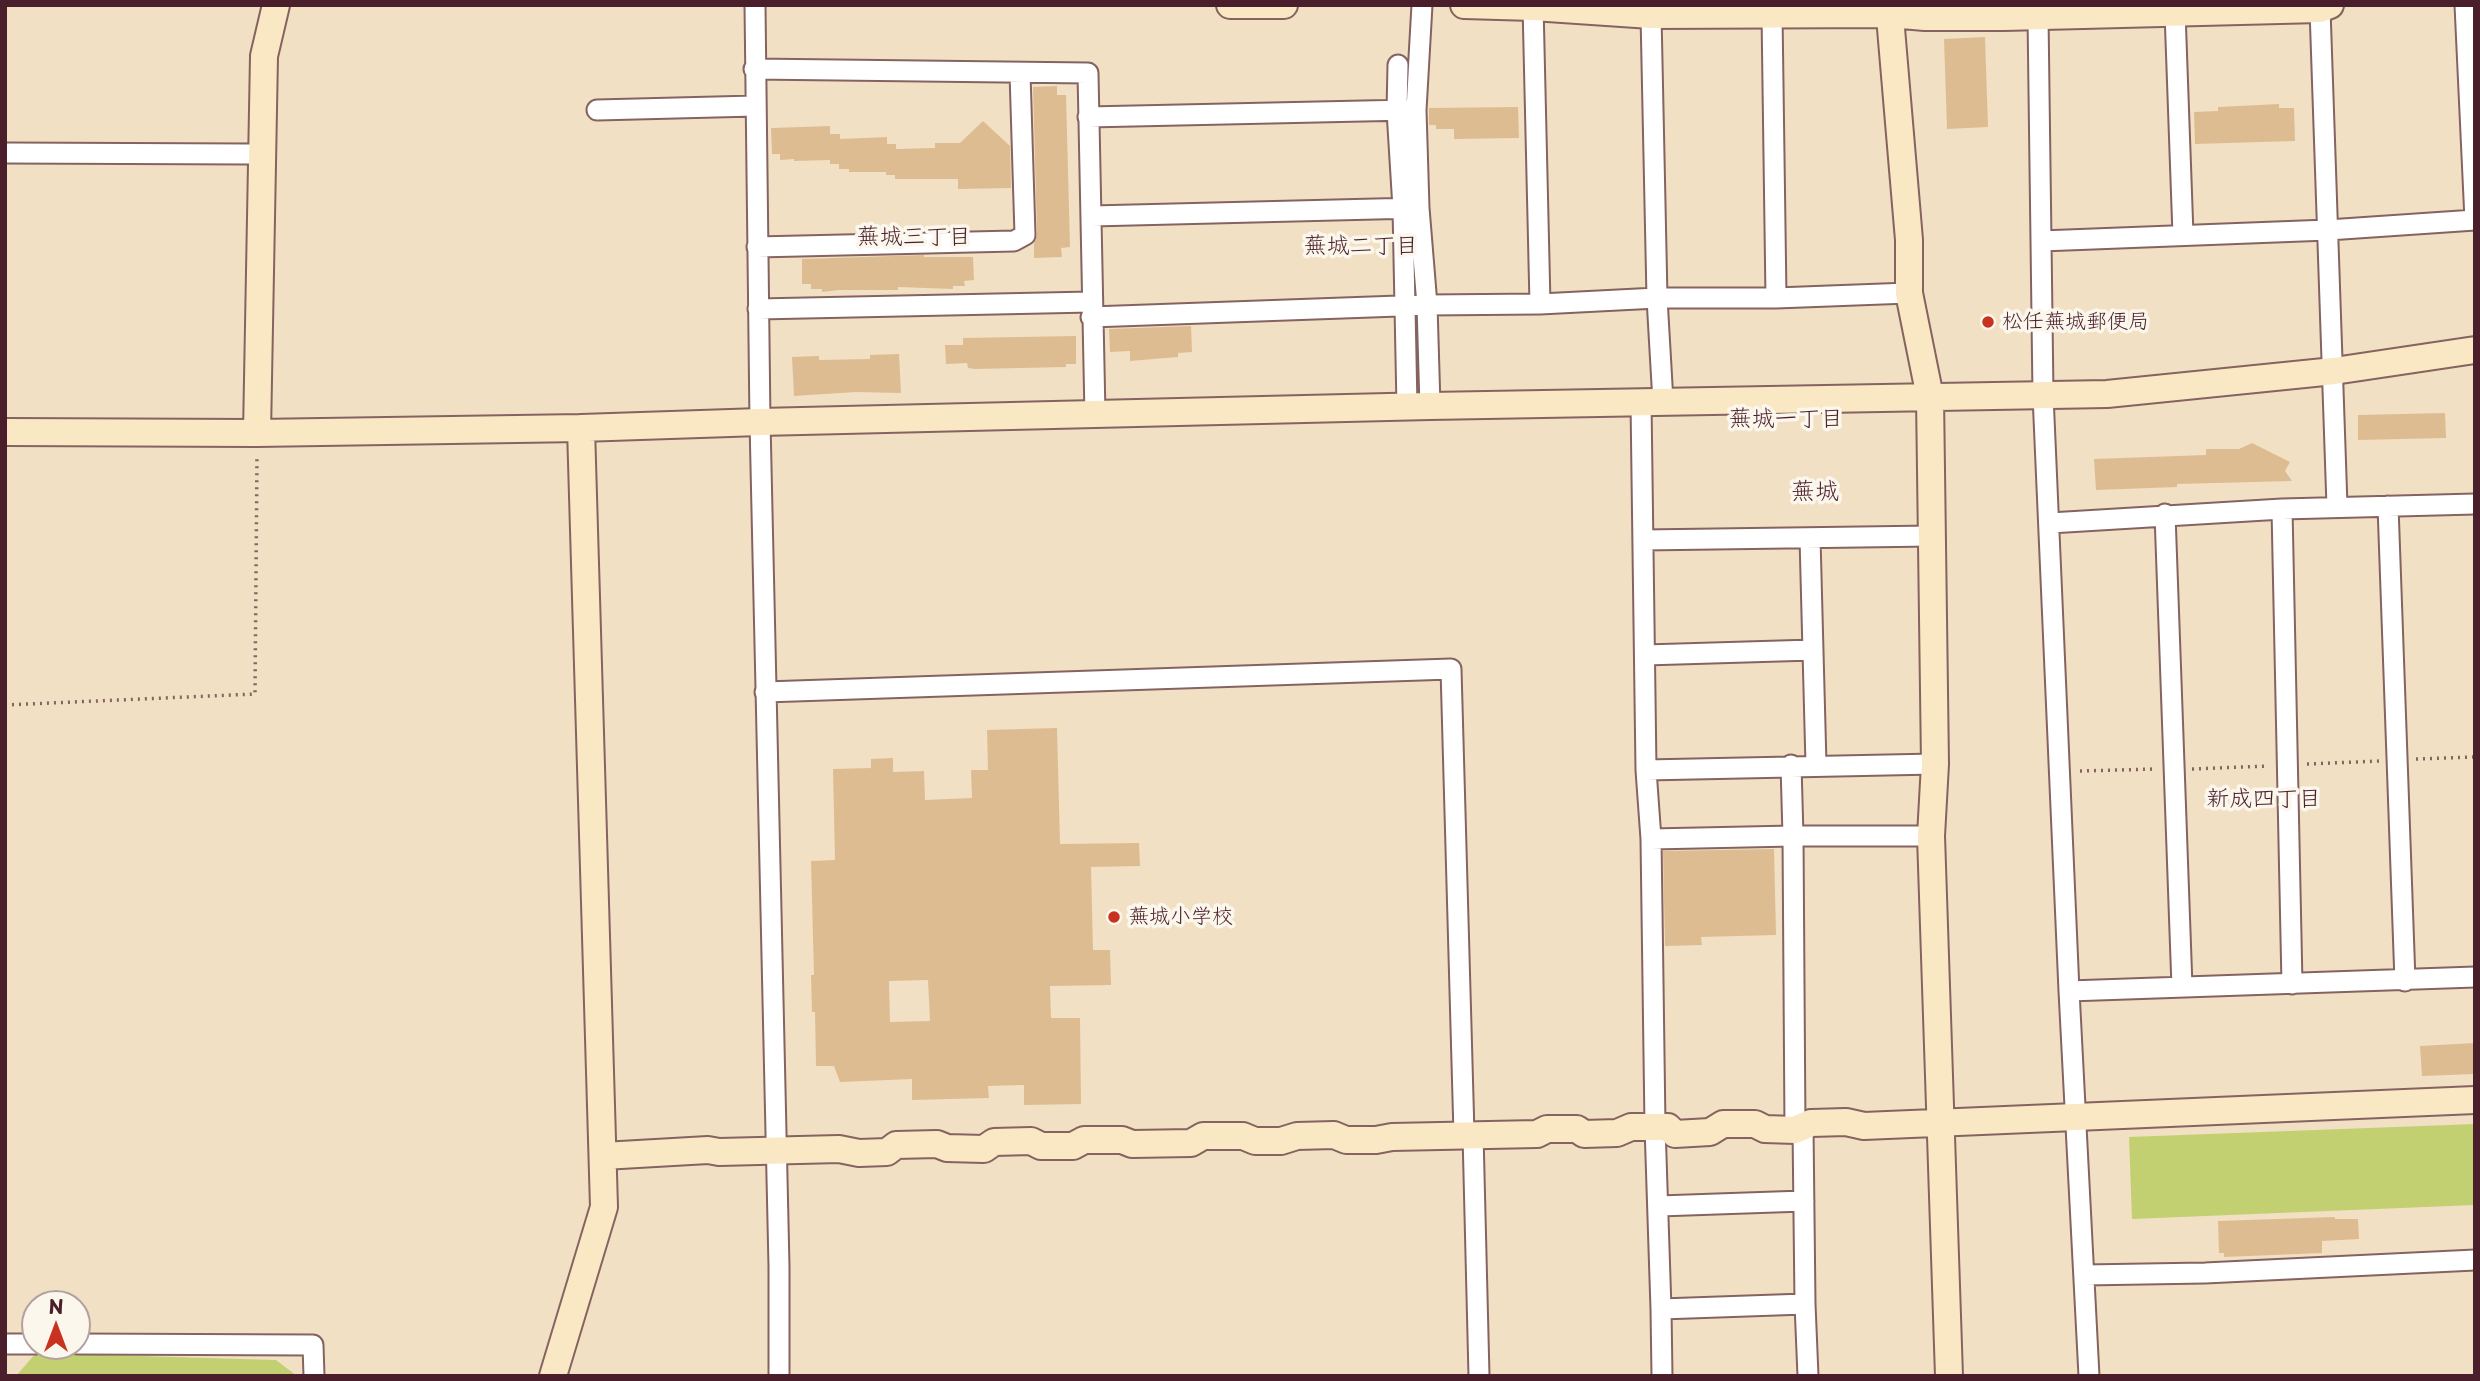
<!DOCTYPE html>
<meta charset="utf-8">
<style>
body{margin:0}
#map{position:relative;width:2480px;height:1381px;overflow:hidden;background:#f2e0c4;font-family:"Playpen Sans",sans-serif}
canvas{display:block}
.frame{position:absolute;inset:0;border:7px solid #4a1f2b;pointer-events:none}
.north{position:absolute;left:21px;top:1290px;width:70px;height:70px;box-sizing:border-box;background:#fbf7ec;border:2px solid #b4a19f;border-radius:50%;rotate:0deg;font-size:19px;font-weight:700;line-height:28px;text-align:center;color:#4a1f2b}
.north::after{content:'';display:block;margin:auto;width:24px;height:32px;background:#c8321e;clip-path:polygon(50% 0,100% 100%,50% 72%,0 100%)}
</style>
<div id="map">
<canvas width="2480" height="1381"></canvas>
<div class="frame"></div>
<div class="north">N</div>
</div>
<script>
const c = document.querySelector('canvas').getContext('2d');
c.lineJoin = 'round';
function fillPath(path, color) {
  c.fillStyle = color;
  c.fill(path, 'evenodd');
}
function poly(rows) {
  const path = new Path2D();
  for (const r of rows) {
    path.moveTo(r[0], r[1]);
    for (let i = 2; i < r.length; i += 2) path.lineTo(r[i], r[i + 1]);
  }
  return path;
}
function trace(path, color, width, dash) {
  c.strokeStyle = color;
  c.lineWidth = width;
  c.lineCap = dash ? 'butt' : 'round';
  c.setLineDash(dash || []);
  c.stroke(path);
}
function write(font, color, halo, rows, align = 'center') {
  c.font = font + ' "Playpen Sans","Klee One",sans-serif';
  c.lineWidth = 7;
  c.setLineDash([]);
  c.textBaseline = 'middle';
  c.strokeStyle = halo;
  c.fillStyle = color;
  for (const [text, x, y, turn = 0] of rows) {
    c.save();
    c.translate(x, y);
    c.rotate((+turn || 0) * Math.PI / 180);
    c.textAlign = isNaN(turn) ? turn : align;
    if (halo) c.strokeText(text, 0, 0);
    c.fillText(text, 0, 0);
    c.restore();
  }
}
const green = poly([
 [2475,1124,2475,1205,2132,1219,2129,1137],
 [36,1353,276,1360,297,1376,16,1376]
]);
const building = poly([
 [1985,37,1988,127,1947,129,1944,39],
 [1057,86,1057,95,1066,95,1070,247,1061,248,1062,257,1034,258,1034,243,1037,235,1033,87],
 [2279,104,2279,108,2294,108,2295,141,2195,144,2194,112,2218,111,2218,107],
 [1518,107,1519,138,1454,139,1454,129,1436,129,1436,125,1429,125,1429,108],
 [983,121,1010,146,1011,188,958,189,958,179,895,179,895,175,886,175,886,172,849,172,849,169,839,169,839,164,830,164,830,160,794,161,794,159,780,160,780,154,772,154,771,128,830,126,830,134,840,134,840,139,887,137,887,144,896,144,896,149,935,148,935,143,960,143],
 [924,255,924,257,973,257,974,280,964,281,965,286,953,286,953,289,898,287,898,290,839,290,822,292,822,289,811,289,811,284,802,284,802,259],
 [1191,326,1192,352,1178,353,1178,357,1130,361,1130,351,1110,352,1109,329],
 [1076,336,1076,364,1066,364,1066,367,975,369,968,368,967,363,946,364,945,345,963,345,963,338],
 [899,354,901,393,856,392,794,396,792,357,819,356,819,360,870,359,870,355],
 [2445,413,2446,438,2358,440,2358,415],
 [2252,443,2290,462,2285,471,2292,481,2177,484,2177,487,2096,490,2094,459,2206,455,2206,449,2239,449],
 [1057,728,1060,844,1139,843,1140,866,1091,867,1093,950,1110,950,1111,985,1050,986,1051,1018,1080,1018,1081,1104,1024,1105,1024,1085,988,1086,989,1098,912,1100,912,1079,840,1082,834,1066,816,1066,815,1012,812,1012,811,975,814,975,811,861,835,860,833,769,871,768,871,759,893,758,893,772,924,771,925,800,972,798,971,770,988,770,987,730],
 [928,980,930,1021,890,1022,889,981],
 [1774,849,1776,935,1701,937,1702,945,1665,946,1663,851],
 [2475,1043,2475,1074,2422,1076,2420,1046],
 [2335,1217,2335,1219,2358,1219,2359,1239,2322,1241,2322,1253,2224,1257,2224,1253,2219,1253,2218,1221]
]);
const path = poly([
 [5,705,255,694,257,456],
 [2416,759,2475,757],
 [2307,764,2380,761],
 [2192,769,2268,766],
 [2080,771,2156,769]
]);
const street = poly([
 [755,5,760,422,779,1266,779,1376],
 [1422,5,1416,110,1419,208,1427,305,1430,406],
 [1533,5,1540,304],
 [2320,9,2337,506],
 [2175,12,2183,235],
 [1772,14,1776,298],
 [1651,15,1657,298,1663,402],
 [2038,16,2041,241,2328,230,2475,220,2465,5],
 [1398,65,1397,111,1403,208,1407,407],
 [754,69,1088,73,1095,415],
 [597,110,755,106],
 [1088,117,1409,110],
 [5,153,250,154],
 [1092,216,1416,208],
 [2041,241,2043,395,2069,991,2089,1376],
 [757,247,1014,241,1025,235,1020,73],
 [758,309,1091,302],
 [1091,317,1427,305,1540,304,1657,298,1776,298,1909,293],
 [1641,402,1646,770,1935,764],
 [2388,506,2405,981],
 [2282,509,2292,984],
 [2165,514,2182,987],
 [2050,523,2282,509,2475,504],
 [1810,538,1816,765],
 [1643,540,1932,536],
 [1645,655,1813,650],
 [765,692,1451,669,1464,1134],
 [1791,765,1793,836,1931,836],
 [1646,770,1651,839],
 [2069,991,2475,977],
 [1795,1130,1793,836,1651,839,1655,1126,1661,1309,1805,1304,1803,1127],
 [1473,1134,1479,1376],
 [1659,1206,1804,1201],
 [2084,1275,2205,1273,2475,1260],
 [1805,1304,1808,1376],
 [1661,1309,1662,1376],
 [5,1344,35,1344],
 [77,1344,313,1345,314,1376]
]);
const secondary = poly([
 [1230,5,1284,5],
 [1464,5,1533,7,1651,15,1890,14,1925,17,2004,17,2320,9,2330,5],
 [1889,5,1909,240,1909,293,1930,397,1935,764,1931,836,1949,1376],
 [5,432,257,433,581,428,760,422,1430,406,2107,394,2334,371,2475,350],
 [257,433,264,56,276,5],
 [603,1156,708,1150,719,1152,839,1149,859,1153,887,1152,896,1145,937,1144,947,1148,984,1149,994,1142,1031,1141,1041,1146,1073,1146,1084,1140,1122,1140,1132,1144,1191,1143,1203,1136,1243,1136,1255,1141,1281,1141,1297,1136,1334,1135,1346,1140,1376,1140,1392,1137,1537,1134,1547,1129,1577,1129,1584,1134,1617,1133,1631,1127,1668,1127,1675,1134,1710,1132,1723,1124,1755,1124,1765,1129,1795,1130,1811,1123,1846,1122,1864,1126,2475,1100],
 [553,1376,604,1207,581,428]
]);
const markers = [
 [1988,322,7,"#c8321e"],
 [1114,917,7,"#c8321e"]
];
const poiNames = [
 ["松任蕪城郵便局",2002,322],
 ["蕪城小学校",1128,917]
];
const neighbourhoodNames = [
 ["蕪城三丁目",914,238],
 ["蕪城二丁目",1361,247],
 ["蕪城一丁目",1786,420],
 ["新成四丁目",2264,800]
];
const quarterNames = [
 ["蕪城",1815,492]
];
fillPath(green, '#c3d072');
fillPath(building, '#debc92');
trace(street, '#856361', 23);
trace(secondary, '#856361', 30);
trace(path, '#856361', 3.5, [2, 5]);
trace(street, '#fff', 19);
trace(secondary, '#fae7c3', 26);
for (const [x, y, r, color] of markers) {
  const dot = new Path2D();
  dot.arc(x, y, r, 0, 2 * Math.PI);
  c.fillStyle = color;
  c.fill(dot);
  trace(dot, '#fbf7ec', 2.5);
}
write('21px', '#4a1f2b', '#fbf7ec', poiNames, 'left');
write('23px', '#4a1f2b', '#fbf7ec', neighbourhoodNames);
write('24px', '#4a1f2b', '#fbf7ec', quarterNames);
</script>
